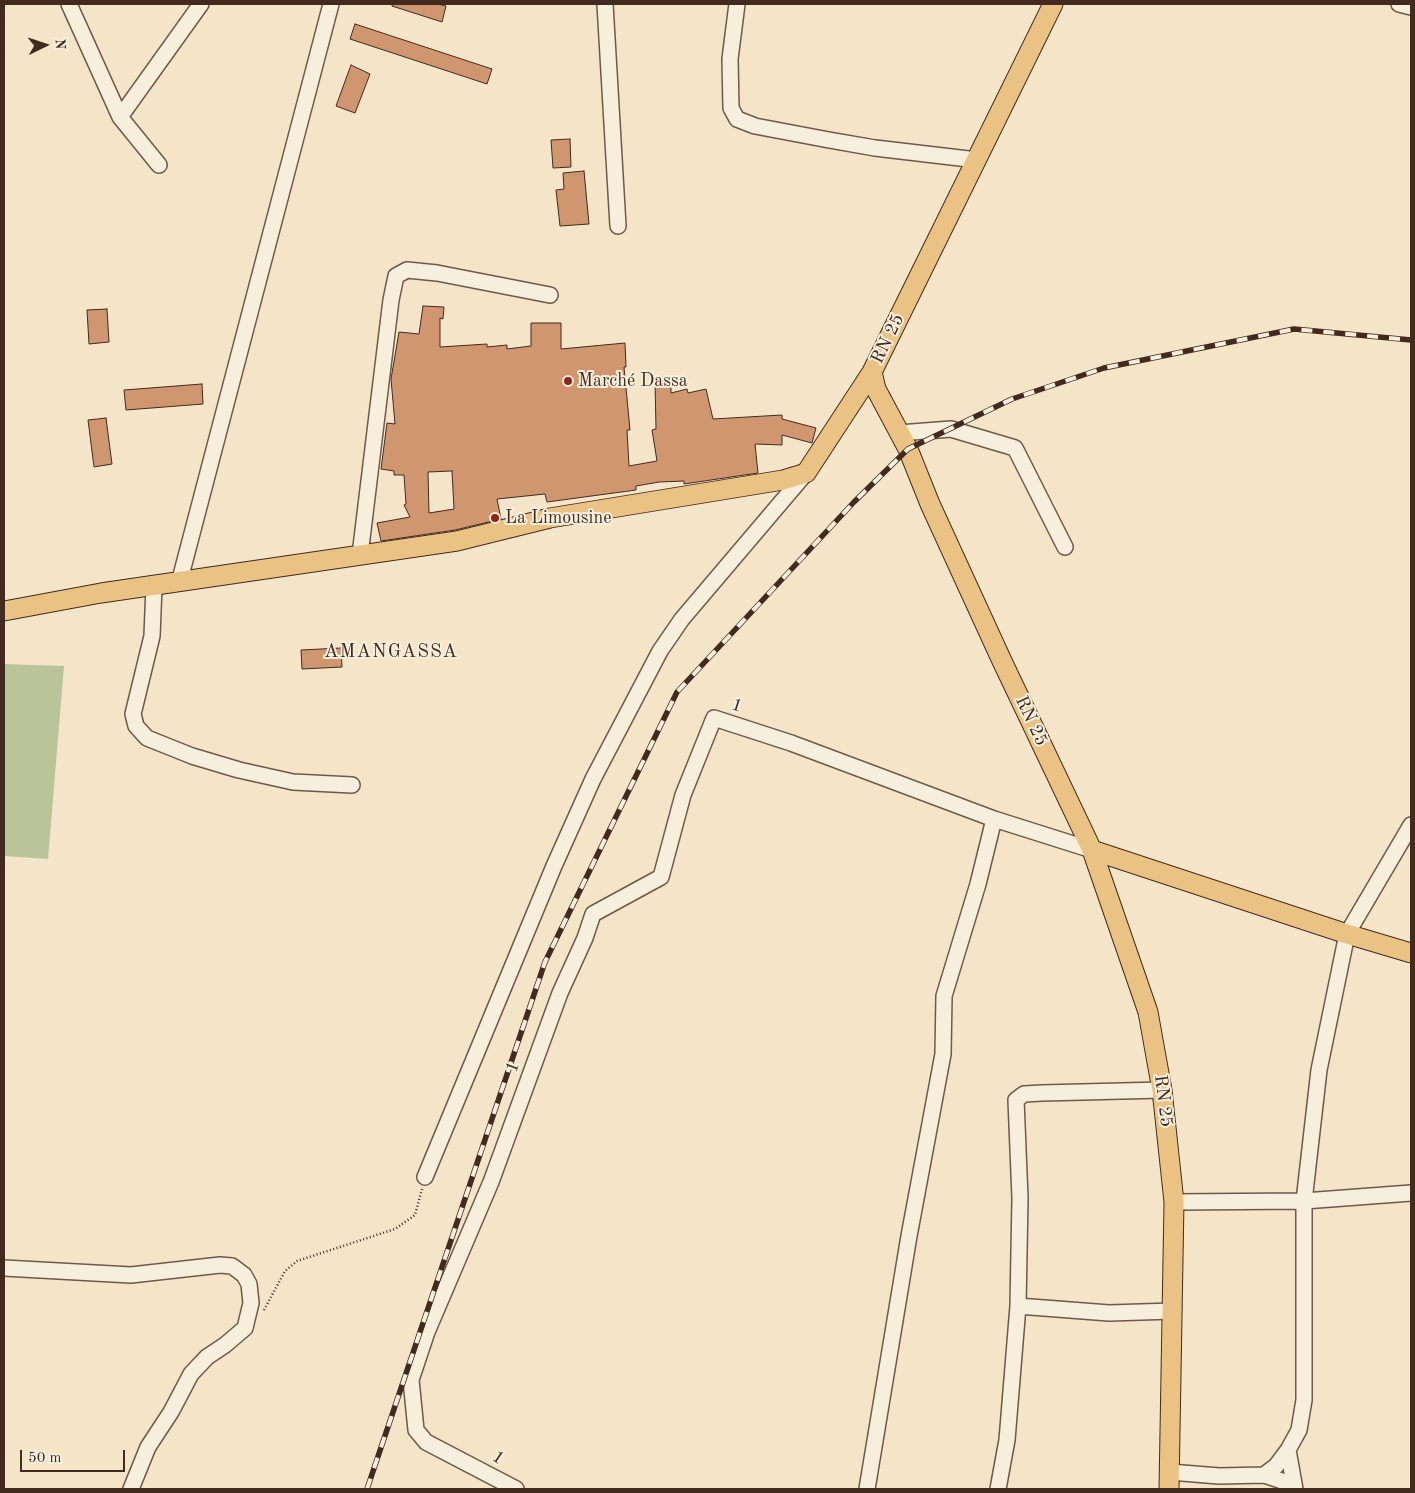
<!DOCTYPE html>
<meta charset="utf-8">
<style>
body{margin:0}
#map{position:relative;width:1415px;height:1493px;overflow:hidden;background:#f4e5c9;font-family:"Old Standard TT",serif}
canvas{display:block}
.frame{position:absolute;inset:0;border:5px solid #422a1f;pointer-events:none}
.north{position:absolute;left:20px;top:20px;width:50px;height:50px;-webkit-text-stroke:4px #f8eedc;paint-order:stroke;rotate:86deg;font-size:14px;font-weight:700;line-height:20px;text-align:center;color:#422a1f}
.north::after{content:'';display:block;margin:auto;width:18px;height:22px;background:#422a1f;clip-path:polygon(50% 0,100% 100%,50% 72%,0 100%)}
.scale{position:absolute;left:20px;top:1450px;width:105px;height:22px;box-sizing:border-box;border:2px solid #422a1f;border-top:0;padding-left:6px;font-size:15px;line-height:18px;white-space:nowrap;color:#422a1f;-webkit-text-stroke:4px #f8eedc;paint-order:stroke}
</style>
<div id="map">
<canvas width="1415" height="1493"></canvas>
<div class="frame"></div>
<div class="north">N</div>
<div class="scale">50 m</div>
</div>
<script>
const c = document.querySelector('canvas').getContext('2d');
c.lineJoin = 'round';
function fillPath(path, color) {
  c.fillStyle = color;
  c.fill(path, 'evenodd');
}
function poly(rows) {
  const path = new Path2D();
  for (const r of rows) {
    path.moveTo(r[0], r[1]);
    for (let i = 2; i < r.length; i += 2) path.lineTo(r[i], r[i + 1]);
  }
  return path;
}
function trace(path, color, width, dash) {
  c.strokeStyle = color;
  c.lineWidth = width;
  c.lineCap = dash ? 'butt' : 'round';
  c.setLineDash(dash || []);
  c.stroke(path);
}
function write(font, color, halo, rows, align = 'center') {
  c.font = font + ' "Old Standard TT",serif';
  c.lineWidth = 4;
  c.setLineDash([]);
  c.textBaseline = 'middle';
  c.strokeStyle = halo;
  c.fillStyle = color;
  for (const [text, x, y, turn = 0] of rows) {
    c.save();
    c.translate(x, y);
    c.rotate((+turn || 0) * Math.PI / 180);
    c.textAlign = isNaN(turn) ? turn : align;
    if (halo) c.strokeText(text, 0, 0);
    c.fillText(text, 0, 0);
    c.restore();
  }
}
const green = poly([
 [4,664,64,666,48,859,4,856]
]);
const building = poly([
 [392,4,438,4,446,6,442,22,392,6,392,4],
 [355,24,492,69,487,84,350,39,355,24],
 [351,65,370,74,355,113,336,106,351,65],
 [570,139,571,167,553,168,551,140,570,139],
 [584,171,589,224,560,226,556,190,564,189,563,173,584,171],
 [423,306,444,307,443,319,440,318,440,347,487,344,487,347,507,345,507,349,531,346,531,323,561,323,561,349,625,343,626,367,624,367,630,430,627,430,629,466,657,461,652,430,656,429,655,382,671,380,671,393,687,389,688,393,706,389,713,419,782,415,782,419,816,428,812,443,782,435,782,445,755,444,758,473,684,484,684,481,659,482,636,486,636,490,547,502,545,494,497,499,501,519,455,530,381,541,377,523,410,517,404,505,406,504,404,475,394,475,394,471,381,469,387,423,395,424,391,379,399,332,419,334,423,306],
 [452,471,454,509,429,513,428,472,452,471],
 [107,309,109,342,89,344,87,310,107,309],
 [202,384,203,404,126,410,124,390,202,384],
 [106,418,112,464,94,467,88,420,106,418],
 [341,648,342,667,302,669,301,650,341,648]
]);
const path = poly([
 [264,1310,285,1271,297,1261,395,1229,415,1215,422,1189]
]);
const minor = poly([
 [69,4,120,117,159,165],
 [605,4,618,226],
 [737,4,730,59,731,108,737,119,755,126,829,140,875,148,977,160],
 [1399,4,1411,7],
 [120,117,201,4],
 [899,433,951,429,1015,448,1065,547],
 [360,555,391,300,396,276,407,270,437,273,550,295],
 [179,583,331,4],
 [154,586,152,636,133,714,136,726,147,738,192,756,239,770,293,782,352,785],
 [425,1177,554,866,593,779,660,651,682,619,806,473],
 [1174,1202,1304,1201,1411,1193],
 [4,1268,131,1275,220,1265,232,1266,244,1275,249,1284,251,1303,245,1328,225,1345,207,1357,191,1374,171,1412,148,1447,131,1489],
 [1018,1306,1109,1313,1173,1311],
 [1288,1450,1295,1489],
 [1170,1472,1219,1476,1264,1475,1276,1466,1288,1450,1299,1430,1304,1400,1304,1201,1319,1070,1347,934,1411,825],
 [1264,1475,1294,1485],
 [516,1489,426,1442,416,1430,411,1380,427,1332,491,1182,560,993,585,938,593,914,661,877,683,795,714,718,791,743,994,819,1092,850],
 [867,1489,909,1236,943,1054,944,996,978,884,994,819],
 [998,1489,1007,1440,1018,1306,1020,1198,1016,1100,1024,1094,1042,1093,1162,1090]
]);
const major = poly([
 [1053,4,872,372,876,389,908,449,930,504,1002,661,1092,850,1148,1012,1162,1090,1174,1202,1169,1489],
 [4,611,101,593,457,541,550,518,783,480,806,473,872,372],
 [1092,850,1347,934,1411,953]
]);
const rail = poly([
 [367,1489,545,962,677,692,854,502,908,449,1012,399,1104,368,1294,329,1411,340]
]);
const markers = [
 [568,381,5,"#8f2418"],
 [495,518,5,"#8f2418"]
];
const streetNames = [
 ["RN 25",888,339,-64],
 ["1",737,706,18],
 ["RN 25",1031,721,65],
 ["1",513,1067,-70],
 ["RN 25",1163,1101,83],
 ["1",498,1458,34]
];
const poiNames = [
 ["Marché Dassa",578,381],
 ["La Limousine",505,518]
];
const neighbourhoodNames = [
 ["AMANGASSA",391,652]
];
fillPath(green, '#b9c598');
fillPath(building, '#d09670');
trace(building, '#422a1f', 1);
trace(minor, '#6e594a', 18);
trace(major, '#422a1f', 21);
trace(path, '#422a1f', 2.5, [1, 2.5]);
trace(minor, '#f8eedc', 15);
trace(major, '#eac284', 19);
trace(rail, '#422a1f', 5.5);
trace(rail, '#f8eedc', 4, [11]);
for (const [x, y, r, color] of markers) {
  const dot = new Path2D();
  dot.arc(x, y, r, 0, 2 * Math.PI);
  c.fillStyle = color;
  c.fill(dot);
  trace(dot, '#f8eedc', 2);
}
write('18px', '#422a1f', '#f8eedc', streetNames);
write('18px', '#422a1f', '#f8eedc', poiNames, 'left');
c.letterSpacing = '1px';
write('19px', '#422a1f', '#f8eedc', neighbourhoodNames);
c.letterSpacing = '0px';
</script>
